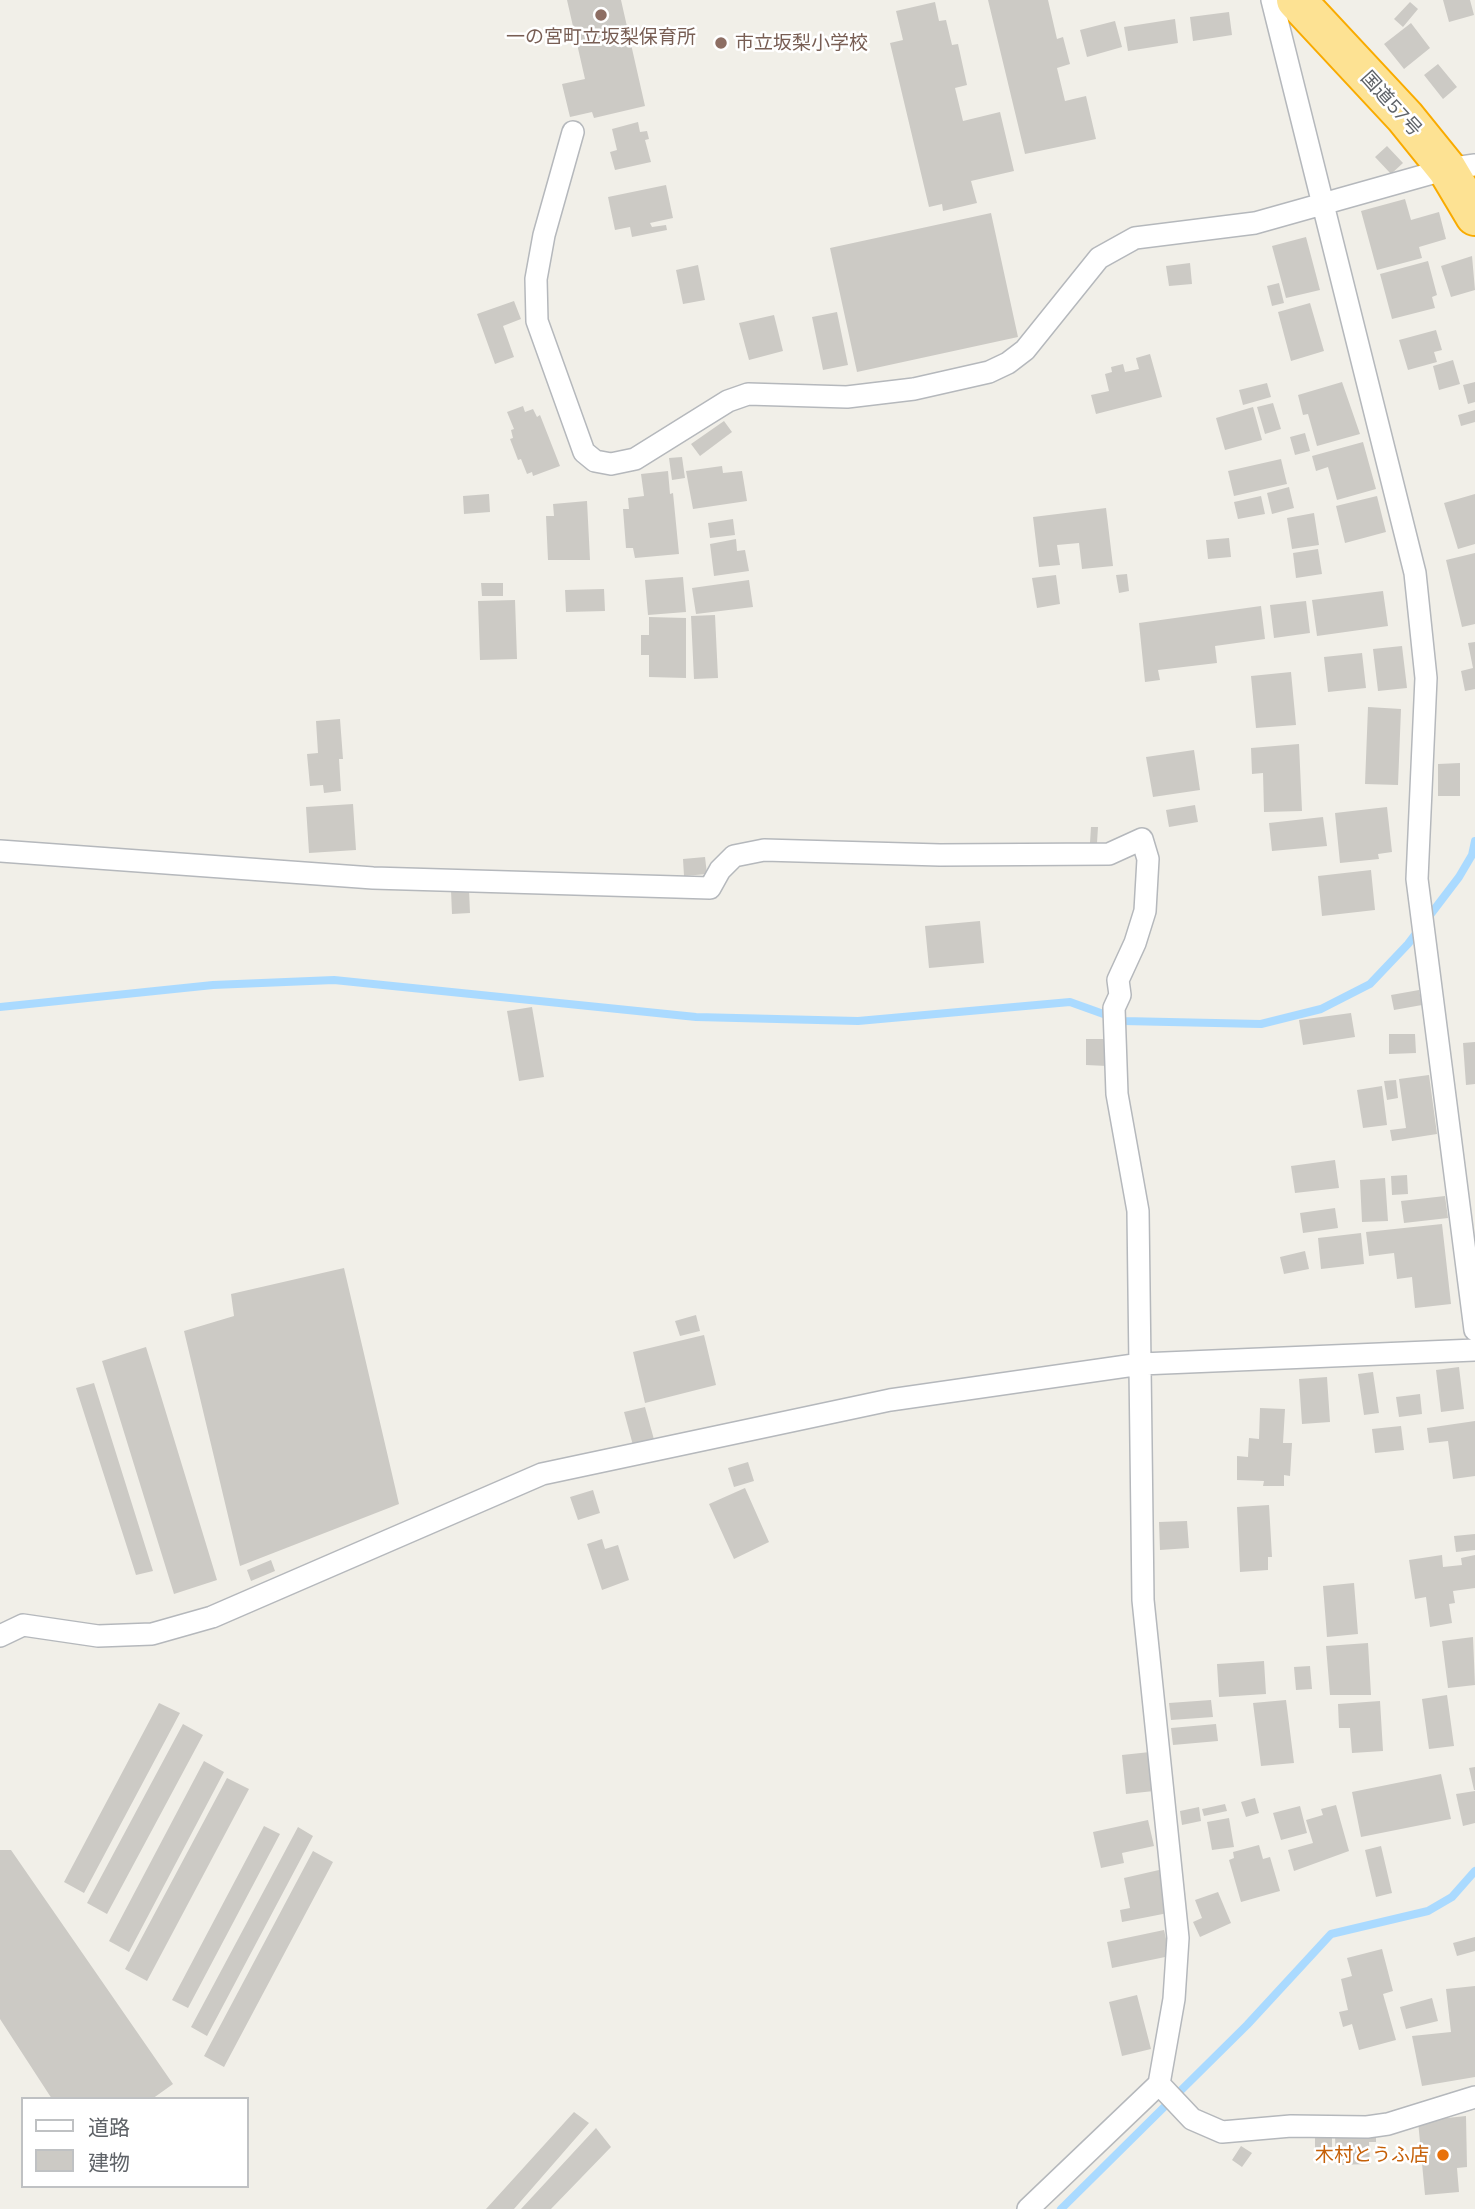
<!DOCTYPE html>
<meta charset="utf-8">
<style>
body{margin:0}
#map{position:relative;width:1475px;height:2209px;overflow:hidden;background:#f1efe8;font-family:Mulish,"Noto Sans JP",sans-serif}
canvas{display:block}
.legend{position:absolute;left:21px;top:2097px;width:228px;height:91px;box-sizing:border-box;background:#fff;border:2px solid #bfc1c3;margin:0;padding:9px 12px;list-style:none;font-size:21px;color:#5f6368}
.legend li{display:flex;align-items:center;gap:14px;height:35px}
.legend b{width:35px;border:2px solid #bfc1c3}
</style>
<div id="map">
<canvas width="1475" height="2209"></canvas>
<ul class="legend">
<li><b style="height:9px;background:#fff"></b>道路</li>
<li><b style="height:19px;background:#cccac5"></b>建物</li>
</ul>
</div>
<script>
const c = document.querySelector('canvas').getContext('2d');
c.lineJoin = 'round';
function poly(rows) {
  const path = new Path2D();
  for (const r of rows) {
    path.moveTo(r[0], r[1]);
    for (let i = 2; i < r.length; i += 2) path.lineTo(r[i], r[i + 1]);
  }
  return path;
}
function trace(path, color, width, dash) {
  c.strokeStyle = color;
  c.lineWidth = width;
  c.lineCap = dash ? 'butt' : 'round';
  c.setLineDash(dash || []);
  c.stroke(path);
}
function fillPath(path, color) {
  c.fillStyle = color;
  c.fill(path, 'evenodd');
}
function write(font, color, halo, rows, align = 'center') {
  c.font = font + ' Mulish,"Noto Sans JP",sans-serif';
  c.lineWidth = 5;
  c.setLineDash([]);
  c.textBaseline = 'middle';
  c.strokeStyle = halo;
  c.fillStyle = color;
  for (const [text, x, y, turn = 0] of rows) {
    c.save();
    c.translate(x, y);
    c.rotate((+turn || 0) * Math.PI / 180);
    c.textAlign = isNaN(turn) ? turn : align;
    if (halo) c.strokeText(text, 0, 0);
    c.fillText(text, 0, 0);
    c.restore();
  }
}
const stream = poly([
 [0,1007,213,985,334,980,696,1017,858,1021,1070,1002,1123,1021,1261,1024,1321,1009,1370,984,1408,944,1459,877,1472,855,1475,841],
 [1061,2209,1247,2025,1331,1934,1428,1911,1452,1897,1475,1871]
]);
const building = poly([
 [567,0,621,0,645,106,594,118,592,112,570,117,562,84,585,79],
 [988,0,1048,0,1057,39,1063,37,1070,64,1057,68,1065,101,1086,96,1096,139,1025,154],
 [1443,0,1470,0,1474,15,1449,22],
 [935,2,939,21,946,20,952,45,958,44,967,85,955,88,963,121,1000,112,1014,171,971,181,977,203,943,211,942,204,929,207,890,43,903,40,896,11],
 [1410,2,1418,9,1403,27,1394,19],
 [1229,12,1232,35,1193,41,1190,17],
 [1175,19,1178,43,1128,51,1124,27],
 [1115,21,1122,47,1087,57,1080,30],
 [1411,23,1430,48,1404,69,1384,44],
 [1438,64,1457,87,1443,99,1424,75],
 [638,122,640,132,647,131,649,139,645,140,651,162,615,170,610,152,617,150,612,129],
 [1387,146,1403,163,1391,174,1375,157],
 [666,185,673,218,650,223,652,227,666,225,667,230,632,237,630,227,615,230,608,197],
 [1405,199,1411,220,1439,212,1446,239,1419,247,1422,258,1377,270,1361,211],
 [991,213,1018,337,857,372,830,248],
 [1306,237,1320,290,1286,298,1272,246],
 [1472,256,1475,290,1451,297,1441,266],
 [1428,261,1437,295,1432,297,1435,308,1392,319,1380,274],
 [1190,263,1192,284,1169,286,1166,266],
 [698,265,705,300,683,304,676,270],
 [1279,283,1284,303,1272,306,1267,286],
 [514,301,521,319,503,326,514,357,495,364,477,314],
 [1310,303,1324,351,1291,361,1278,312],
 [837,312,848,365,823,370,812,317],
 [774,315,783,351,749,360,739,323],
 [1436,330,1442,350,1434,352,1437,362,1408,370,1399,340],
 [1150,354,1162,397,1096,414,1091,395,1109,391,1105,374,1112,372,1111,367,1123,364,1125,372,1139,369,1136,358],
 [1453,360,1460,384,1439,390,1433,366],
 [1342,382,1360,434,1317,446,1308,414,1303,415,1298,395],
 [1475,382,1475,402,1468,404,1463,385],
 [1267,383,1271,397,1243,405,1239,390],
 [1273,403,1281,429,1265,434,1257,407],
 [523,406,525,412,533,409,537,417,540,415,560,466,533,476,532,472,527,474,521,459,518,460,510,439,513,438,511,430,514,429,507,412],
 [1253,407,1262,440,1225,450,1216,418],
 [1475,410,1475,422,1461,426,1458,415],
 [724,421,732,432,700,456,691,444],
 [1305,433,1310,451,1295,455,1290,437],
 [1363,442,1376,489,1337,500,1328,467,1316,471,1312,456],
 [682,457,685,478,672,480,669,458],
 [1281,459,1287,484,1234,496,1228,471],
 [722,466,723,473,742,471,747,501,693,509,686,471],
 [668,471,670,494,673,493,679,554,635,558,633,548,626,548,623,509,629,509,628,498,644,496,641,474],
 [1289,487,1294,508,1272,514,1267,493],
 [489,494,490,512,464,514,463,496],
 [1475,494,1475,544,1458,549,1444,503],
 [1261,496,1265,514,1238,519,1234,502],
 [1377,496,1386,532,1345,543,1336,506],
 [587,501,590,560,548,560,546,516,554,516,553,504],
 [1106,508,1113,566,1082,569,1079,543,1057,545,1060,565,1039,567,1033,517],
 [1314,513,1319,545,1292,549,1287,518],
 [733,519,735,535,710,538,708,523],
 [1229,538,1231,557,1208,559,1206,540],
 [736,539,737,551,745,550,749,571,714,576,710,544],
 [1318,549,1322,574,1296,578,1293,553],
 [1475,553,1475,624,1462,627,1446,560],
 [1127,574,1129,591,1119,593,1116,575],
 [1056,575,1060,604,1037,608,1032,578],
 [683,577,686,612,648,615,645,580],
 [749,580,753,607,696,614,692,588],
 [481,583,503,583,503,596,482,596],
 [604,589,605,611,566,612,565,590],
 [1383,591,1388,626,1317,636,1312,600],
 [515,600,517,659,480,660,478,601],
 [1306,601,1310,633,1274,638,1270,605],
 [1261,606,1265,639,1215,646,1217,663,1158,670,1160,680,1145,682,1139,623],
 [715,615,718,678,694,679,691,616],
 [649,617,686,618,686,678,649,677,649,655,641,655,641,635,649,635],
 [1475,642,1475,689,1465,691,1461,671,1473,668,1468,643],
 [1402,646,1407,688,1378,691,1373,649],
 [1362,653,1366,688,1328,692,1324,657],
 [1291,672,1296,725,1256,728,1251,676],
 [1368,707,1401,709,1398,785,1365,784],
 [340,719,343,759,339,759,341,791,324,793,323,785,310,786,307,754,318,753,316,721],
 [1299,744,1302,811,1264,812,1263,773,1252,774,1251,748],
 [1194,750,1200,790,1153,797,1146,757],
 [1460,763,1460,796,1438,796,1438,764],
 [353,804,356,850,309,853,306,807],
 [1195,805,1198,822,1169,827,1166,810],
 [1387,807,1392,852,1378,854,1379,859,1340,863,1335,813],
 [1323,817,1327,846,1272,851,1269,823],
 [1091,827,1098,827,1097,843,1090,843],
 [705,857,707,874,684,876,683,859],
 [1371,870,1375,910,1322,916,1318,876],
 [469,889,470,913,452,914,451,890],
 [980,921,984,963,929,968,925,926],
 [1419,990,1422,1005,1394,1010,1391,995],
 [532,1007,544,1077,519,1081,507,1011],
 [1351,1013,1355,1037,1303,1045,1299,1020],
 [1389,1034,1415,1034,1416,1053,1389,1054],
 [1086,1039,1108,1039,1107,1066,1086,1065],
 [1475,1042,1475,1084,1466,1085,1463,1043],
 [1429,1075,1437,1134,1392,1141,1390,1130,1406,1128,1399,1079],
 [1396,1080,1398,1098,1387,1100,1384,1081],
 [1382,1086,1387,1125,1363,1128,1357,1090],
 [1335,1160,1339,1188,1295,1193,1291,1166],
 [1407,1175,1408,1194,1392,1195,1391,1176],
 [1385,1178,1388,1221,1362,1222,1360,1180],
 [1445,1196,1448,1218,1404,1223,1401,1201],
 [1335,1208,1338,1228,1303,1233,1300,1213],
 [1442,1224,1451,1304,1415,1308,1412,1277,1397,1279,1394,1253,1369,1256,1366,1232],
 [1361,1233,1364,1264,1321,1269,1318,1238],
 [1305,1251,1309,1269,1284,1274,1280,1257],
 [344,1268,399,1504,240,1566,184,1331,234,1316,231,1294],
 [696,1315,700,1331,680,1336,675,1321],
 [704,1335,716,1385,645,1403,633,1352],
 [146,1347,217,1580,174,1594,102,1361],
 [1459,1367,1464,1409,1441,1412,1436,1370],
 [1373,1372,1379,1413,1364,1415,1358,1374],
 [1327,1377,1330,1422,1302,1424,1299,1379],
 [94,1383,153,1571,136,1575,76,1388],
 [1420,1394,1422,1414,1399,1417,1396,1397],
 [645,1407,655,1443,634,1449,624,1412],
 [1260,1408,1285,1409,1283,1443,1292,1443,1290,1476,1284,1475,1284,1486,1263,1486,1264,1481,1237,1480,1237,1456,1248,1457,1249,1438,1259,1439],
 [1475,1421,1475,1476,1453,1479,1448,1441,1429,1443,1427,1428],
 [1401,1426,1404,1450,1375,1453,1372,1429],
 [748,1462,754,1481,734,1487,728,1468],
 [745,1488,769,1542,734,1559,709,1504],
 [593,1490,600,1513,578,1520,570,1497],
 [1269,1505,1272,1557,1268,1557,1268,1570,1240,1572,1237,1507],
 [1187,1521,1189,1548,1160,1550,1159,1522],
 [1475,1534,1475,1550,1456,1552,1454,1536],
 [602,1539,605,1549,618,1545,629,1580,602,1590,587,1544],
 [1442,1555,1443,1567,1462,1565,1461,1558,1475,1555,1475,1588,1453,1591,1455,1603,1449,1604,1452,1623,1430,1627,1426,1597,1415,1599,1409,1560],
 [271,1560,275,1571,251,1581,247,1570],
 [1354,1583,1358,1634,1327,1637,1323,1586],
 [1473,1637,1475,1685,1448,1688,1442,1641],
 [1368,1643,1371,1695,1330,1695,1326,1646],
 [1264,1661,1266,1694,1219,1697,1217,1664],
 [1310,1666,1312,1689,1296,1690,1294,1667],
 [1447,1695,1454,1746,1429,1749,1422,1699],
 [1211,1700,1213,1717,1171,1720,1169,1703],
 [1286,1700,1294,1763,1261,1766,1253,1703],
 [1380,1701,1383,1751,1352,1753,1350,1728,1339,1728,1338,1704],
 [159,1703,180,1713,84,1893,64,1882],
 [183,1724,203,1735,107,1914,87,1903],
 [1216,1724,1218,1741,1173,1745,1171,1728],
 [1150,1752,1154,1791,1126,1794,1122,1755],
 [204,1761,224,1772,129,1952,109,1941],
 [1475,1767,1475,1790,1474,1790,1469,1768],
 [1441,1774,1451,1819,1361,1837,1352,1792],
 [227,1778,249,1789,147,1981,125,1969],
 [1475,1791,1475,1823,1463,1826,1456,1794],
 [1255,1798,1259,1813,1246,1817,1241,1802],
 [1225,1804,1227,1811,1204,1816,1202,1809],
 [1336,1805,1349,1851,1294,1871,1288,1850,1313,1843,1306,1820,1323,1815,1321,1809],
 [1300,1806,1307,1833,1281,1840,1273,1813],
 [1199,1807,1201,1821,1182,1825,1180,1811],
 [1229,1818,1234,1847,1212,1850,1207,1822],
 [1148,1820,1154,1846,1122,1853,1124,1863,1101,1868,1093,1832],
 [264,1826,280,1834,188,2008,172,2000],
 [298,1827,313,1836,207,2036,191,2027],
 [1259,1845,1263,1859,1270,1857,1280,1891,1241,1902,1229,1860,1234,1858,1233,1852],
 [1381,1846,1392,1893,1376,1897,1365,1850],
 [0,1850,11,1850,173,2084,152,2099,52,2099,0,2019],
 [313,1851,333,1862,224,2067,204,2056],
 [1159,1870,1168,1913,1122,1922,1120,1910,1130,1908,1124,1878],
 [1218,1892,1231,1923,1200,1937,1193,1922,1202,1918,1195,1900],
 [1164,1930,1170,1956,1112,1968,1107,1942],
 [1475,1937,1475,1951,1457,1956,1453,1943],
 [1382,1949,1393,1991,1383,1994,1396,2040,1359,2050,1352,2024,1343,2027,1339,2012,1348,2010,1341,1979,1352,1976,1347,1958],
 [1475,1986,1475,2077,1422,2086,1412,2036,1451,2032,1446,1989],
 [1137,1995,1151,2049,1122,2056,1109,2002],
 [1432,1998,1438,2021,1406,2029,1400,2007],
 [574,2112,589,2123,514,2209,486,2209],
 [1466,2116,1467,2167,1457,2168,1459,2192,1425,2195,1418,2121],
 [596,2128,611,2147,551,2209,521,2209],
 [1332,2132,1332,2148,1315,2149,1315,2133],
 [1376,2134,1376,2142,1369,2142,1370,2164,1336,2165,1335,2135],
 [1241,2146,1252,2153,1242,2167,1232,2160]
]);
const street = poly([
 [1272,0,1415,573,1426,678,1417,879,1475,1330],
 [573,132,544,235,536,279,537,321,584,452,595,461,611,464,635,459,728,401,748,394,847,397,914,389,989,372,1008,363,1025,350,1099,258,1135,238,1255,223,1447,169,1475,165],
 [0,851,373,878,710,888,720,870,734,856,764,850,940,855,1109,854,1142,839,1148,859,1145,911,1135,943,1118,980,1120,995,1114,1008,1117,1094,1138,1211,1143,1600,1178,1938,1174,1999,1159,2084,1028,2209],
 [0,1636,23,1625,98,1636,152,1634,212,1617,542,1474,890,1400,1141,1364,1475,1350],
 [1159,2084,1192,2119,1222,2132,1291,2126,1367,2127,1388,2124,1475,2097]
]);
const highway = poly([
 [1296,0,1405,117,1447,169,1475,216]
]);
const markers = [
 [601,15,7,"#8d6e63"],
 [721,43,7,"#8d6e63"],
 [1443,2155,7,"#e8710a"]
];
const educationNames = [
 ["一の宮町立坂梨保育所",601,37],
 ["市立坂梨小学校",735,43,"left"]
];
const streetNames = [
 ["国道57号",1391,104,48]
];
const foodNames = [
 ["木村とうふ店",1429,2155]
];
trace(stream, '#aadaff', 8);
fillPath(building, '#cccac5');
trace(street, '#b5b8bc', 24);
trace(highway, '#f9ab00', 42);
trace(street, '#fff', 21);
trace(highway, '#fde293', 38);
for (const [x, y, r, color] of markers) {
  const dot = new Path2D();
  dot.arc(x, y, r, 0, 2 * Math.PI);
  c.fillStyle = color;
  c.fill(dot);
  trace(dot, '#fff', 2.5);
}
write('19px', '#785e54', '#fff', educationNames);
write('19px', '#5f6368', '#fff', streetNames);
write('19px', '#c56008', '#fff', foodNames, 'right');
</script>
